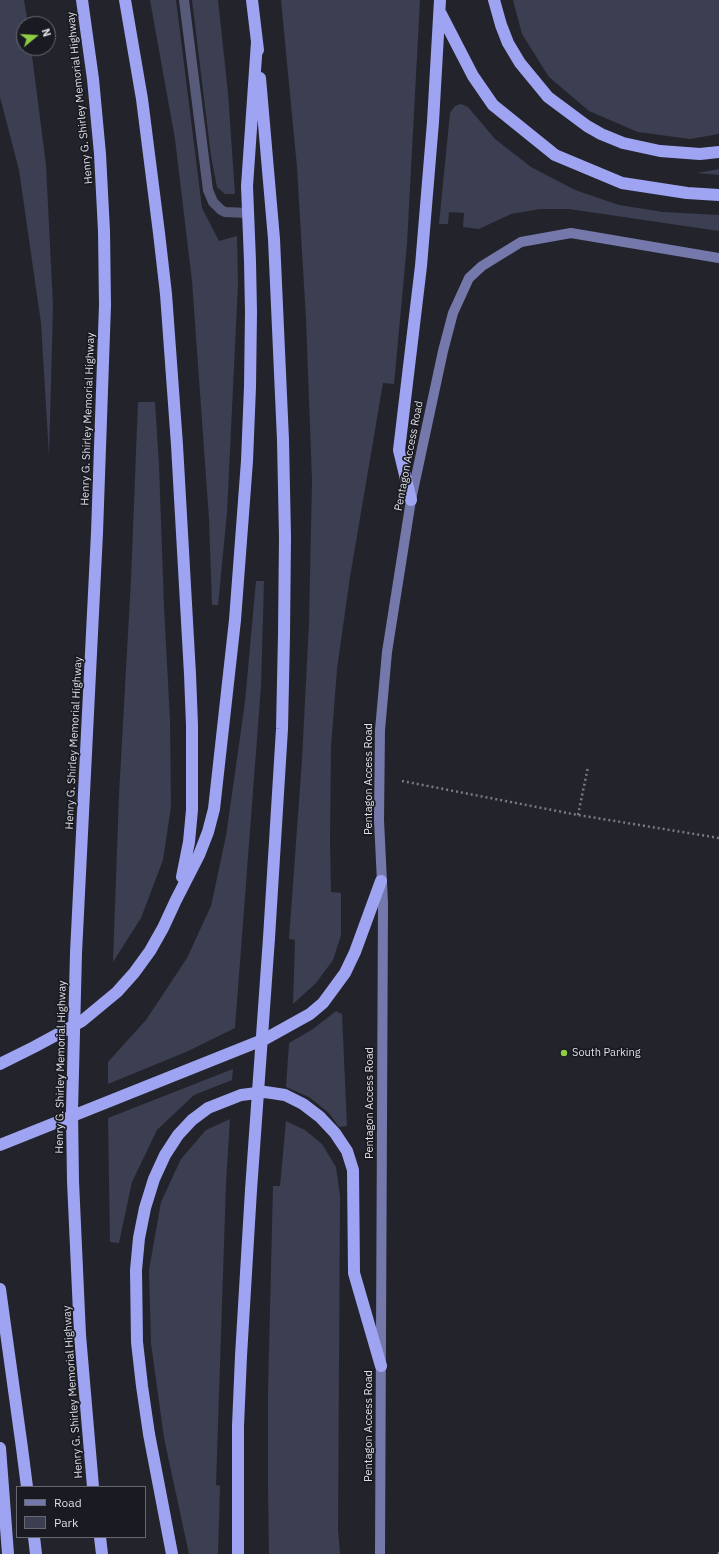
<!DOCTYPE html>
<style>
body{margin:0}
#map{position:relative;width:719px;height:1554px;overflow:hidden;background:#23242b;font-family:"IBM Plex Sans",sans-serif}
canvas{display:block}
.legend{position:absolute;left:16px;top:1486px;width:130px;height:52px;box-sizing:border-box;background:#1a1a22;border:1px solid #686970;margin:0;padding:5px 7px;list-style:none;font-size:12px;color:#dedfe4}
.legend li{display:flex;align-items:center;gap:8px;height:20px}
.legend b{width:20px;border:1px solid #686970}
.north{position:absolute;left:16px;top:16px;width:40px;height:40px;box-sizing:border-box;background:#1a1a22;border:1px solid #686970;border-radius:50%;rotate:72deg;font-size:11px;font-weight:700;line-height:16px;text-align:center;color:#dedfe4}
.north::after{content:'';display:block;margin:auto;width:14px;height:18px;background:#8ece43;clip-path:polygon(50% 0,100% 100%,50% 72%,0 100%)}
</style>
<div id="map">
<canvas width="719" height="1554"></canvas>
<ul class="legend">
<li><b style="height:5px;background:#7578aa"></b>Road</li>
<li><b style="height:11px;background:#3c3e52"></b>Park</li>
</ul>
<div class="north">N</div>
</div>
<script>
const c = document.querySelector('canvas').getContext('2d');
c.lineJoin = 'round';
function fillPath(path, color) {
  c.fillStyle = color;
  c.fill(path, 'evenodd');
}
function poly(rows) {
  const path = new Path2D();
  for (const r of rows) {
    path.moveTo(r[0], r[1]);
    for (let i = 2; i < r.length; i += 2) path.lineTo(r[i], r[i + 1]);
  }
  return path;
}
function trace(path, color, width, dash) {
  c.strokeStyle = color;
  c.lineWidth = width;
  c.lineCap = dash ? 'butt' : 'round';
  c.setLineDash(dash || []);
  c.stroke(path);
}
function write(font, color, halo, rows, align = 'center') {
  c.font = font + ' "IBM Plex Sans",sans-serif';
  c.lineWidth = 3.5;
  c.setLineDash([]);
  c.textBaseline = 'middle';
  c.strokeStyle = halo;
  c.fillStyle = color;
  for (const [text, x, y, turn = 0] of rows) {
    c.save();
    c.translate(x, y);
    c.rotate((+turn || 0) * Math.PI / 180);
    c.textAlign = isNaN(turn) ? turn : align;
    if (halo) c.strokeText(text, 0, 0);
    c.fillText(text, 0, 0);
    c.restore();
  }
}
const green = poly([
 [0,0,24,0,28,24,24,24,24,48,31,48,46,165,53,306,49,456,41,323,19,170,0,97],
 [150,0,176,0,202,208,219,241,237,236,238,284,227,513,218,605,212,605,209,519,192,281,175,139],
 [192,0,218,0,228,93,235,194,225,194,217,187,211,156],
 [281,0,420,0,407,244,394,384,383,383,350,577,337,669,331,747,330,841,331,892,341,893,341,935,333,960,316,983,293,1004,295,940,289,939,302,760,309,623,312,480,306,319,297,167],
 [513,0,719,0,719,134,690,139,638,132,589,111,549,77,522,34],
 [461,104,468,107,495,139,531,167,575,190,619,205,663,212,719,215,719,231,569,209,540,209,511,214,479,229,463,227,464,213,449,212,448,224,439,224,450,113,455,106],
 [719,169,719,175,697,173],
 [138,402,155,402,159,465,164,607,170,720,171,807,163,860,141,918,113,962,119,795,131,580],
 [256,581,264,581,261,686,235,1028,186,1052,108,1084,108,1062,146,1020,187,958,211,906,226,836,245,702],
 [336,1011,342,1014,347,1126,339,1127,329,1113,309,1097,286,1087,289,1043,313,1029],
 [233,1069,232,1080,194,1095,157,1130,132,1182,119,1243,110,1242,108,1118],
 [230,1119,226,1183,216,1485,220,1486,218,1554,189,1554,164,1438,151,1343,149,1270,161,1202,181,1159,206,1130],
 [286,1121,305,1130,322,1144,336,1167,340,1196,338,1530,340,1554,269,1554,268,1487,268,1392,273,1186,280,1186]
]);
const path = poly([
 [402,781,578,815,719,838],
 [578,815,588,767],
 [719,1554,719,1552]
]);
const lane = poly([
 [184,0,208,190,213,202,221,210,225,212,248,213]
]);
const secondary = poly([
 [380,1554,383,903,379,820,380,730,387,652,411,500,443,351,453,313,469,278,482,266,521,242,571,233,719,258]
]);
const highway = poly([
 [125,0,142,99,159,233,166,294,177,445,190,674,192,725,192,810,189,842,182,877],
 [252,0,258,50],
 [494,0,501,25,508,43,520,63,548,97,587,126,601,134,623,143,660,151,700,154,719,152],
 [441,14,473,76,493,105,555,155,622,183,687,193,719,195],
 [260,78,274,239,283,440,285,537,284,635,282,729,269,938],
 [411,500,399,450,421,266,433,122,440,0],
 [76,953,97,533,105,305,104,231,100,154,93,79,82,0],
 [0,1064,34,1047,82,1021,117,992,134,973,150,951,163,928,176,900,199,855,208,832,214,809,235,620,247,461,250,387,251,312,250,261,247,186,257,42],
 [0,1145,265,1039,310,1014,323,1003,345,973,355,952,381,881],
 [73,1181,80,1335,93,1487],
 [0,1289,22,1448,27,1487],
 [0,1448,8,1554],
 [34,1537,36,1554],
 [100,1537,102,1554],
 [172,1554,149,1434,142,1386,137,1342,136,1270,139,1238,145,1208,154,1179,165,1155,178,1135,192,1120,208,1108,241,1095,265,1092,285,1095,303,1104,320,1117,335,1133,347,1151,353,1170,354,1273,381,1366],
 [238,1554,238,1426,241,1356,251,1190]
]);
const highwayBridge = poly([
 [73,1181,72,1111,76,953],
 [251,1190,269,938]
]);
const markers = [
 [564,1053,4,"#8ece43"]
];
const streetNames = [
 ["Henry G. Shirley Memorial Highway",80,98,-96],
 ["Henry G. Shirley Memorial Highway",88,419,-88],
 ["Pentagon Access Road",409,456,-79],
 ["Henry G. Shirley Memorial Highway",74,743,-87],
 ["Pentagon Access Road",369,779,-90],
 ["Henry G. Shirley Memorial Highway",61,1067,-89],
 ["Pentagon Access Road",370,1103,-90],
 ["Henry G. Shirley Memorial Highway",73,1392,-94],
 ["Pentagon Access Road",369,1426,-90]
];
const poiNames = [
 ["South Parking",572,1053]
];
fillPath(green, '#3c3e52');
trace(path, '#7a7b81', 2.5, [2, 3]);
trace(lane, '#585a7a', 10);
trace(secondary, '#7578aa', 10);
trace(highway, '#9fa4f2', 12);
trace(highwayBridge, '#9fa4f2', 12);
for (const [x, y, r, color] of markers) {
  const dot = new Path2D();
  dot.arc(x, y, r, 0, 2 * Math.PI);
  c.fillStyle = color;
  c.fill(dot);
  trace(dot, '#1a1a22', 1.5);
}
write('11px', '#dedfe4', '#1a1a22', streetNames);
write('11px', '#dedfe4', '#1a1a22', poiNames, 'left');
</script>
